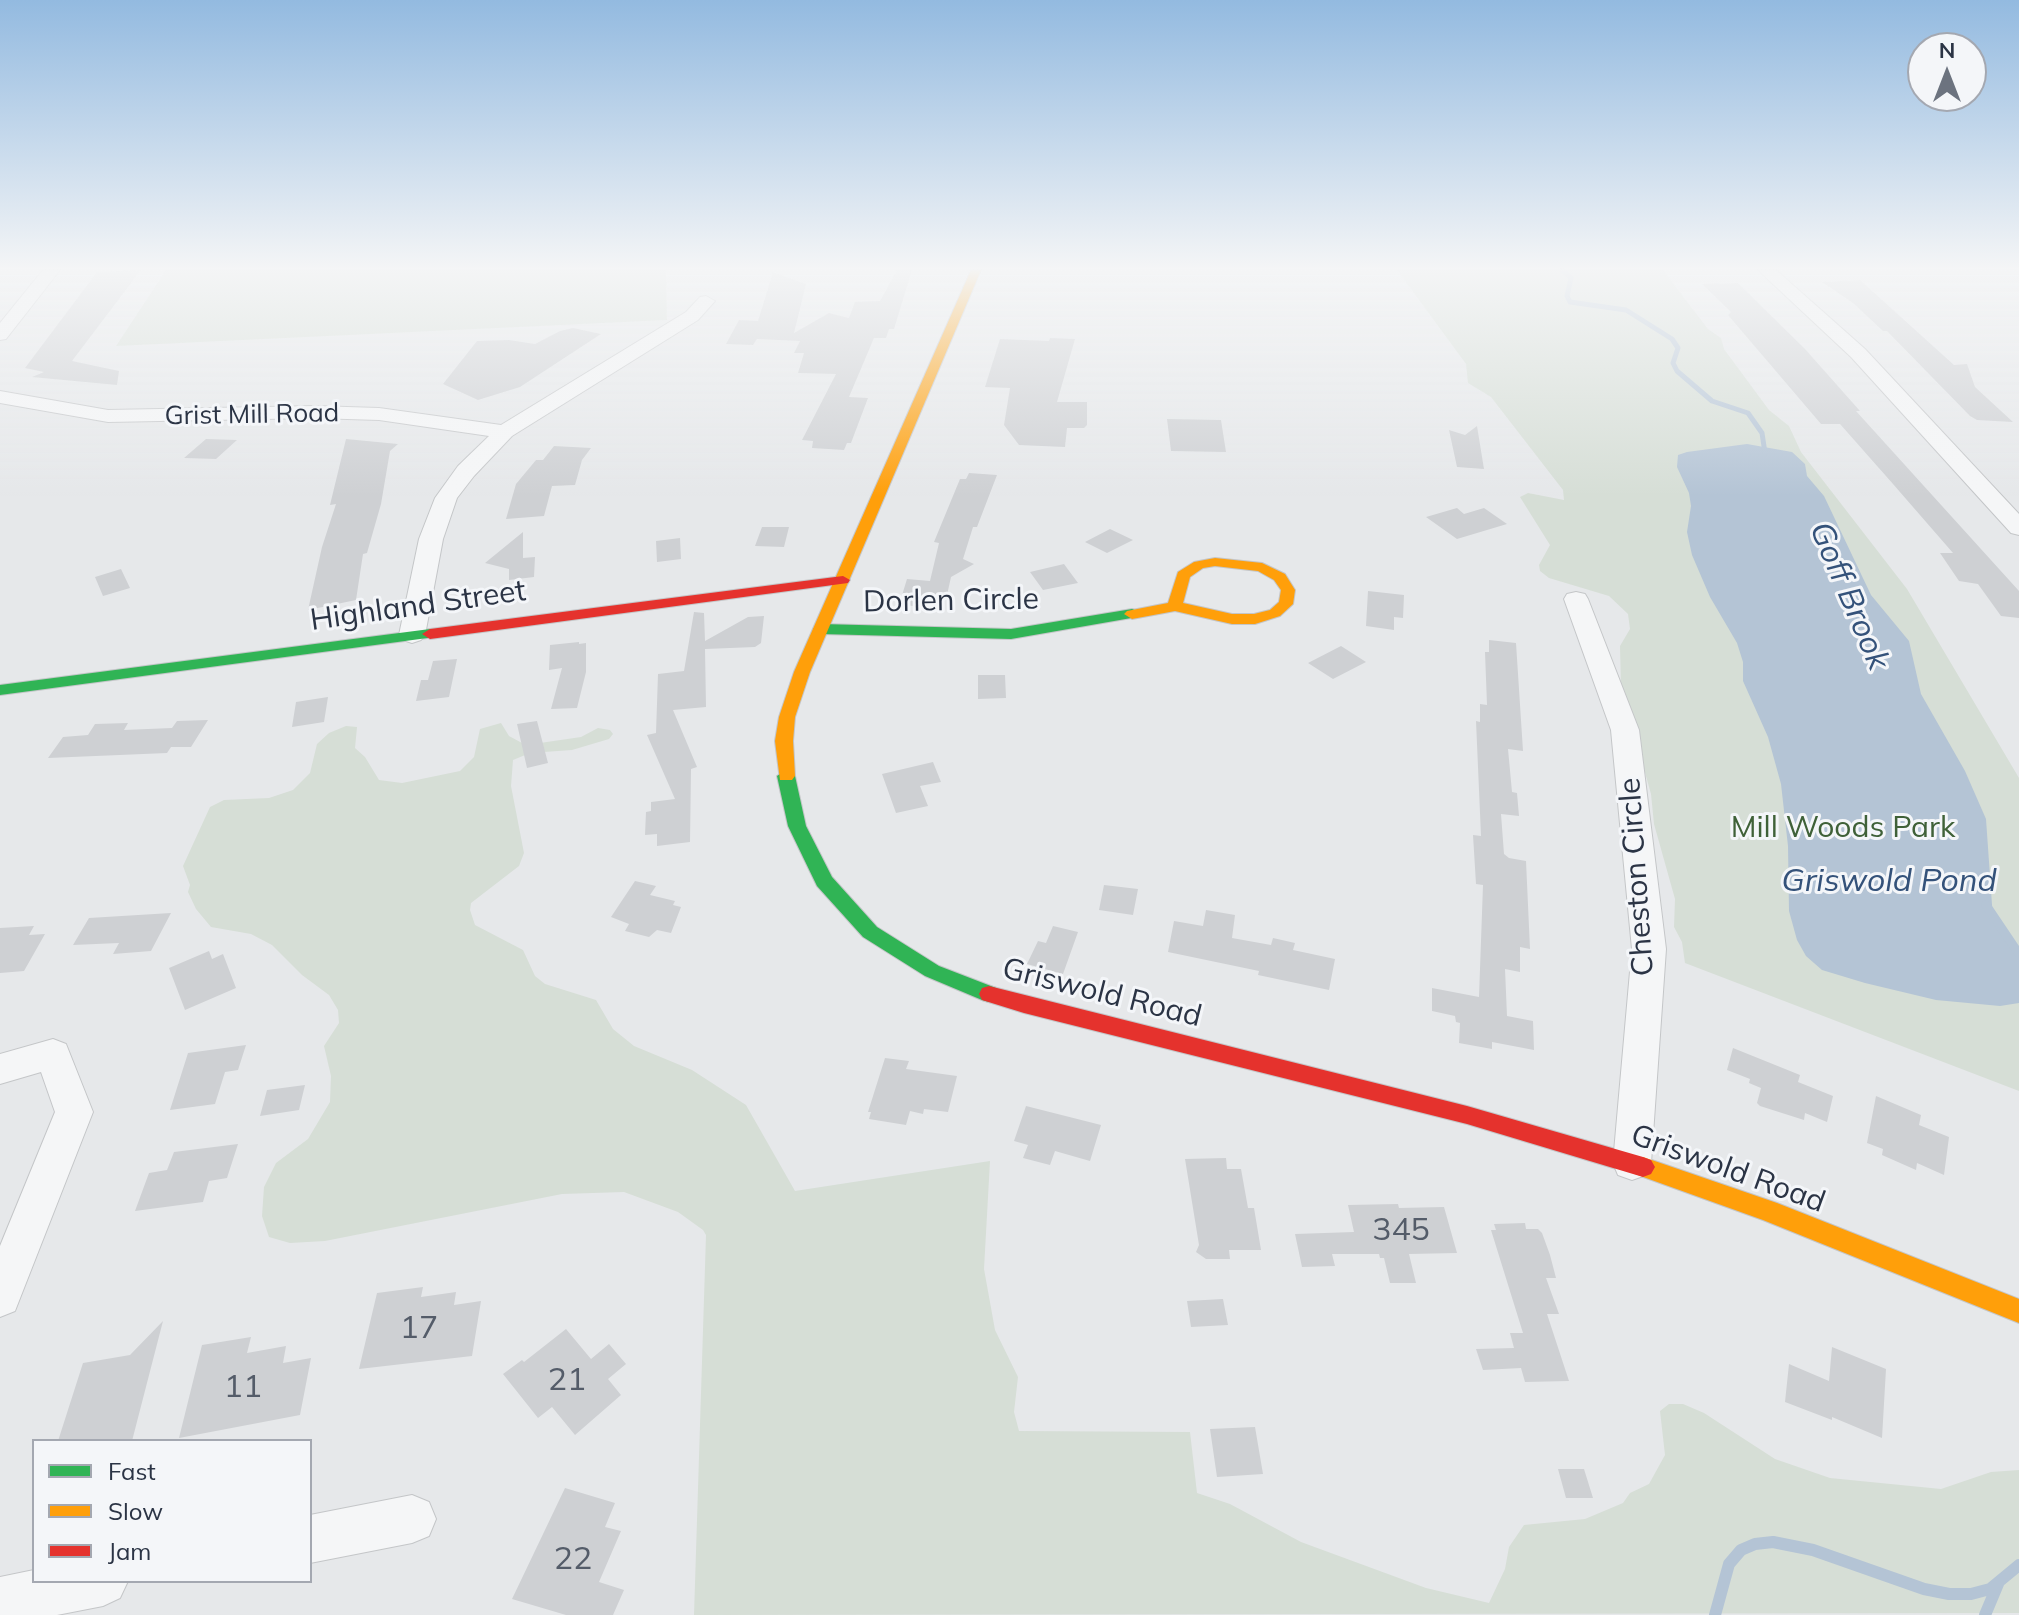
<!DOCTYPE html>
<style>
body{margin:0}
#map{position:relative;width:2019px;height:1615px;overflow:hidden;background:#e6e8ea;font-family:Mulish,sans-serif}
canvas{display:block}
.legend{position:absolute;left:32px;top:1439px;width:280px;height:144px;box-sizing:border-box;background:#f4f6f9;border:2px solid #a4a8b1;margin:0;padding:10px 14px;list-style:none;font-size:24px;color:#2b3445}
.legend li{display:flex;align-items:center;gap:16px;height:40px}
.legend b{width:40px;border:2px solid #a4a8b1}
.north{position:absolute;left:1907px;top:32px;width:80px;height:80px;box-sizing:border-box;background:#f4f6f9;border:2px solid #a4a8b1;border-radius:50%;rotate:0deg;font-size:22px;font-weight:700;line-height:32px;text-align:center;color:#2b3445}
.north::after{content:'';display:block;margin:auto;width:28px;height:36px;background:#6c737f;clip-path:polygon(50% 0,100% 100%,50% 72%,0 100%)}
</style>
<div id="map">
<canvas width="2019" height="1615"></canvas>
<ul class="legend">
<li><b style="height:10px;background:#30b455"></b>Fast</li>
<li><b style="height:10px;background:#ff9f0a"></b>Slow</li>
<li><b style="height:10px;background:#e5322d"></b>Jam</li>
</ul>
<div class="north">N</div>
</div>
<script>
const c = document.querySelector('canvas').getContext('2d');
c.lineJoin = 'round';
function fillPath(path, color) {
  c.fillStyle = color;
  c.fill(path, 'evenodd');
}
function poly(rows) {
  const path = new Path2D();
  for (const r of rows) {
    path.moveTo(r[0], r[1]);
    for (let i = 2; i < r.length; i += 2) path.lineTo(r[i], r[i + 1]);
  }
  return path;
}
function trace(path, color, width, dash) {
  c.strokeStyle = color;
  c.lineWidth = width;
  c.lineCap = dash ? 'butt' : 'round';
  c.setLineDash(dash || []);
  c.stroke(path);
}
function write(font, color, halo, rows, align = 'center') {
  c.font = font + ' Mulish,sans-serif';
  c.lineWidth = 6;
  c.setLineDash([]);
  c.textBaseline = 'middle';
  c.strokeStyle = halo;
  c.fillStyle = color;
  for (const [text, x, y, turn = 0] of rows) {
    c.save();
    c.translate(x, y);
    c.rotate((+turn || 0) * Math.PI / 180);
    c.textAlign = isNaN(turn) ? turn : align;
    if (halo) c.strokeText(text, 0, 0);
    c.fillText(text, 0, 0);
    c.restore();
  }
}
const green = poly([
 [166,270,666,270,667,320,116,346],
 [1397,270,1663,270,1708,329,1721,338,1724,349,1769,410,1789,426,1801,452,1907,589,2019,778,2019,1091,1685,963,1682,942,1674,927,1675,899,1654,824,1651,794,1621,686,1620,646,1630,629,1628,614,1609,596,1549,578,1540,571,1539,565,1550,545,1520,497,1528,493,1564,500,1563,490,1491,397,1468,383,1466,364],
 [501,723,509,736,522,743,540,743,581,737,598,728,610,730,613,734,609,739,572,750,530,753,513,760,511,786,524,853,519,866,471,903,470,910,475,925,523,950,535,976,545,984,596,1000,613,1029,634,1046,692,1070,746,1105,795,1191,990,1161,984,1269,995,1330,1018,1377,1014,1412,1019,1431,1190,1432,1197,1493,1230,1504,1301,1542,1426,1588,1489,1603,1505,1569,1509,1547,1524,1525,1585,1519,1623,1503,1630,1493,1649,1484,1665,1455,1660,1411,1669,1404,1683,1404,1704,1413,1775,1459,1830,1478,1941,1489,1991,1472,2019,1470,2019,1613,694,1615,706,1235,703,1230,678,1212,624,1192,562,1194,325,1241,290,1243,269,1237,262,1216,264,1187,276,1163,308,1139,330,1102,331,1076,324,1046,339,1023,338,1010,329,995,302,975,272,945,251,934,211,927,196,909,188,892,190,885,183,866,210,807,224,800,269,798,293,790,310,773,317,744,329,733,346,726,357,727,355,748,365,757,379,780,402,783,460,771,474,757,480,729]
]);
const water = poly([
 [1747,444,1792,452,1805,464,1807,476,1824,496,1871,595,1909,641,1921,694,1965,771,1986,819,1993,919,2019,955,2019,1003,2000,1006,1936,1000,1865,983,1822,970,1806,956,1797,940,1789,911,1788,846,1781,784,1768,737,1743,681,1743,662,1737,643,1710,597,1692,555,1687,532,1691,506,1689,493,1677,467,1678,455,1687,452]
]);
const streamFar2 = poly([
 [1562,270,1571,278,1567,296,1570,302,1626,310,1672,339,1678,348,1673,363,1677,371,1712,401,1748,413,1762,433,1765,453]
]);
const streamFar1 = poly([
 [1986,905,2019,954]
]);
const stream = poly([
 [1715,1615,1729,1564,1741,1550,1755,1544,1773,1542,1813,1550,1924,1589,1949,1594,1971,1594,1990,1589,2019,1565],
 [1985,1615,1998,1584]
]);
const building = poly([
 [141,270,72,361,119,371,117,385,32,377,44,372,25,368,97,272],
 [897,270,912,270,894,329,889,329,886,338,874,338,849,397,868,398,851,443,847,443,844,450,812,448,813,441,802,440,836,374,798,373,804,353,794,353,800,341,757,339,753,345,726,344,739,320,758,321,773,272,806,284,794,333,829,313,849,318,855,302,880,301],
 [1860,280,1954,365,1967,364,1975,387,2013,422,1977,420,1970,416,1887,331,1883,331,1853,303,1822,282],
 [1738,283,1805,349,1860,411,1856,411,2019,591,2019,618,2001,616,1978,584,1959,581,1940,553,1953,553,1893,484,1840,424,1821,424,1728,315,1731,312,1702,284],
 [573,328,601,334,520,387,478,400,443,384,477,341,509,340,535,344,560,331],
 [1050,338,1075,339,1057,402,1087,402,1087,425,1084,428,1067,428,1065,447,1019,445,1004,425,1010,388,985,387,1000,339,1049,341],
 [1167,419,1221,420,1226,452,1171,451],
 [1477,426,1484,469,1457,467,1449,430,1465,435],
 [206,439,237,440,216,459,184,458],
 [346,439,398,444,390,451,381,504,367,553,363,554,356,600,308,610,322,547,336,504,330,505],
 [554,446,591,448,582,460,575,485,552,486,544,516,506,519,516,484,536,460,543,460],
 [969,473,997,475,977,527,973,527,963,559,974,564,951,577,947,595,934,595,930,607,899,605,907,579,930,581,939,543,934,542,960,479,966,479],
 [1457,508,1464,514,1484,508,1507,524,1457,539,1426,517],
 [762,527,789,527,784,547,755,546],
 [1110,529,1133,540,1107,553,1085,542],
 [523,532,523,558,535,557,534,577,509,580,509,569,485,563],
 [680,538,681,559,657,562,656,541],
 [1064,564,1078,583,1043,590,1030,572],
 [121,569,130,588,103,596,95,577],
 [1368,591,1404,595,1403,618,1394,617,1394,630,1366,626],
 [694,612,704,613,705,641,748,617,764,616,761,643,755,647,705,649,706,707,673,710,697,767,691,769,690,842,657,846,657,834,645,835,646,812,651,811,651,802,675,799,647,735,656,733,658,674,684,671],
 [1489,640,1516,643,1523,751,1508,749,1512,792,1517,793,1519,816,1501,814,1504,854,1509,858,1526,861,1530,949,1520,947,1520,972,1505,969,1507,1016,1533,1021,1534,1050,1492,1042,1492,1049,1459,1043,1460,1023,1456,1022,1455,1016,1432,1011,1432,988,1479,997,1483,885,1476,884,1473,835,1481,836,1476,721,1480,722,1480,704,1487,705,1485,652,1489,652],
 [579,642,579,644,586,643,586,672,577,708,551,709,562,668,549,670,550,645],
 [1341,646,1366,662,1333,679,1308,663],
 [457,659,449,697,416,701,421,680,428,680,433,661],
 [978,675,1005,675,1006,698,978,699],
 [328,697,324,722,292,727,296,702],
 [208,720,191,747,171,747,167,753,48,758,63,737,88,735,95,724,128,723,124,730,172,728,177,721],
 [537,721,548,763,527,768,517,724],
 [933,762,941,782,920,786,928,806,896,813,882,774],
 [635,881,656,886,650,895,675,901,673,905,681,907,671,933,657,930,649,937,625,931,629,924,611,917],
 [1104,885,1138,889,1133,915,1099,910],
 [1206,910,1235,915,1232,938,1271,945,1273,938,1295,943,1293,950,1335,959,1329,990,1258,975,1259,971,1168,952,1174,921,1203,926],
 [171,913,151,951,113,954,119,943,73,945,89,918],
 [34,926,29,935,45,934,24,971,0,973,0,928],
 [1053,926,1078,932,1063,974,1027,964,1038,941,1046,943],
 [209,951,212,959,223,954,236,988,185,1010,169,968],
 [246,1045,238,1070,225,1072,215,1104,170,1110,188,1053],
 [1733,1048,1800,1075,1798,1082,1833,1096,1827,1122,1805,1113,1804,1120,1760,1106,1757,1103,1761,1088,1749,1083,1750,1079,1727,1070],
 [885,1058,909,1061,906,1069,957,1076,948,1112,924,1109,923,1114,910,1111,906,1125,869,1119,871,1112,868,1112],
 [305,1085,299,1110,260,1116,267,1090],
 [1876,1096,1921,1115,1919,1125,1949,1137,1944,1175,1917,1163,1916,1170,1882,1155,1883,1149,1867,1143],
 [1026,1106,1101,1125,1090,1161,1055,1151,1050,1165,1023,1158,1028,1145,1014,1141],
 [238,1144,227,1178,209,1181,203,1202,135,1211,149,1173,167,1170,174,1152],
 [1226,1158,1227,1169,1241,1169,1248,1208,1254,1208,1261,1250,1229,1250,1230,1259,1206,1259,1196,1252,1199,1245,1185,1159],
 [1398,1204,1399,1208,1444,1207,1457,1253,1409,1254,1416,1283,1390,1283,1384,1258,1380,1258,1379,1254,1332,1254,1335,1266,1302,1267,1295,1234,1354,1232,1348,1205],
 [1525,1223,1526,1229,1538,1229,1542,1233,1550,1255,1556,1278,1546,1278,1559,1314,1547,1314,1569,1381,1525,1382,1521,1368,1483,1370,1476,1349,1514,1348,1510,1333,1523,1333,1491,1230,1496,1230,1494,1224],
 [423,1287,421,1297,456,1292,454,1305,481,1301,472,1356,359,1369,377,1293],
 [1223,1299,1228,1325,1191,1327,1187,1301],
 [163,1321,132,1441,58,1441,83,1363,130,1355],
 [566,1329,591,1359,609,1344,626,1364,608,1379,621,1395,575,1435,552,1407,538,1418,503,1374,522,1360,524,1362],
 [251,1337,247,1353,286,1346,283,1363,311,1358,300,1415,179,1438,202,1345],
 [1832,1347,1886,1369,1882,1438,1832,1417,1832,1420,1785,1402,1789,1364,1829,1381],
 [1255,1427,1263,1474,1217,1477,1210,1429],
 [1558,1469,1584,1469,1593,1498,1566,1498],
 [565,1488,615,1503,605,1527,621,1531,599,1582,624,1590,613,1615,566,1615,512,1599]
]);
const street = poly([
 [43,270,60,270,6,339,0,340,0,323,43,270],
 [1758,270,1776,270,1865,349,2019,514,2019,535,2011,533,1851,357,1758,270],
 [706,296,715,301,698,320,512,436,474,476,457,498,443,539,425,635,421,640,412,643,403,640,399,635,419,539,435,498,458,466,489,436,379,420,315,418,108,422,0,403,0,391,108,410,315,406,379,408,501,425,686,312,700,297,706,296],
 [1576,592,1585,594,1588,599,1639,730,1666,949,1651,1163,1646,1175,1632,1180,1618,1175,1613,1163,1632,949,1611,730,1564,599,1567,594,1576,592],
 [53,1039,66,1044,93,1112,15,1311,0,1317,0,1246,55,1112,41,1072,0,1084,0,1054,53,1039],
 [412,1495,429,1502,436,1519,429,1536,412,1543,310,1563,310,1515,412,1495],
 [34,1570,34,1581,128,1581,120,1598,103,1606,57,1615,0,1615,0,1577,34,1570]
]);
const fast = poly([
 [1132,609,1137,611,1137,617,1011,639,821,634,813,629,821,624,1011,629,1132,609],
 [430,629,438,634,435,637,0,695,0,685,430,629],
 [786,770,795,776,806,826,832,877,877,927,939,966,996,988,999,994,996,1000,989,1002,982,1000,925,976,863,937,817,886,788,826,777,776,786,770]
]);
const slow = poly([
 [971,270,981,270,810,672,795,717,793,741,795,776,792,780,780,780,775,741,779,717,794,672,971,270],
 [1215,558,1262,563,1285,574,1295,590,1293,604,1280,616,1255,624,1232,624,1175,611,1132,619,1124,614,1127,611,1168,603,1178,572,1194,562,1215,558],
 [1215,566,1258,571,1274,580,1281,590,1279,602,1270,610,1254,614,1232,614,1183,603,1190,577,1203,568,1215,566],
 [1643,1157,1777,1203,2019,1299,2019,1323,1763,1220,1635,1174,1631,1167,1635,1160,1643,1157]
]);
const jam = poly([
 [843,576,850,580,848,583,430,639,422,634,430,629,843,576],
 [989,986,1467,1106,1643,1157,1651,1160,1655,1167,1651,1174,1643,1177,1467,1124,1024,1013,982,1000,979,994,982,988,989,986]
]);
const farStreetnames = [
 ["Grist Mill Road",252,415,-1]
];
const streetNames = [
 ["Dorlen Circle",951,601,-1],
 ["Highland Street",418,606,-8],
 ["Cheston Circle",1637,877,-94],
 ["Griswold Road",1102,993,14],
 ["Griswold Road",1728,1169,20]
];
const parkNames = [
 ["Mill Woods Park",1843,828]
];
const waterNames = [
 ["Goff Brook",1849,596,67],
 ["Griswold Pond",1889,881]
];
const nearNumbernames = [
 ["345",1401,1230],
 ["17",419,1328],
 ["21",567,1380],
 ["11",243,1387],
 ["22",573,1559]
];
fillPath(green, '#d6ded6');
fillPath(water, '#b4c4d5');
trace(streamFar2, '#b4c4d5', 5);
trace(streamFar1, '#b4c4d5', 9);
trace(stream, '#b4c4d5', 12);
fillPath(building, '#ced0d3');
trace(street, '#c4c6c8', 2);
trace(fast, '#c4c6c8', 2);
trace(slow, '#c4c6c8', 2);
trace(jam, '#c4c6c8', 2);
fillPath(street, '#f5f6f7');
fillPath(fast, '#30b455');
fillPath(slow, '#ff9f0a');
fillPath(jam, '#e5322d');
const sky = c.createLinearGradient(0, 0, 0, 496);
sky.addColorStop(0, '#93bae0');
sky.addColorStop(0.54, '#f4f5f6');
sky.addColorStop(1, '#f4f5f600');
c.fillStyle = sky;
c.fillRect(0, 0, 2019, 496);
write('26px', '#2b3445', '#f4f6f9', farStreetnames);
write('30px', '#2b3445', '#f4f6f9', streetNames);
write('30px', '#3f6138', '#f4f6f9', parkNames);
write('italic 32px', '#34527a', '#f4f6f9', waterNames);
write('32px', '#545c69', null, nearNumbernames);
</script>
